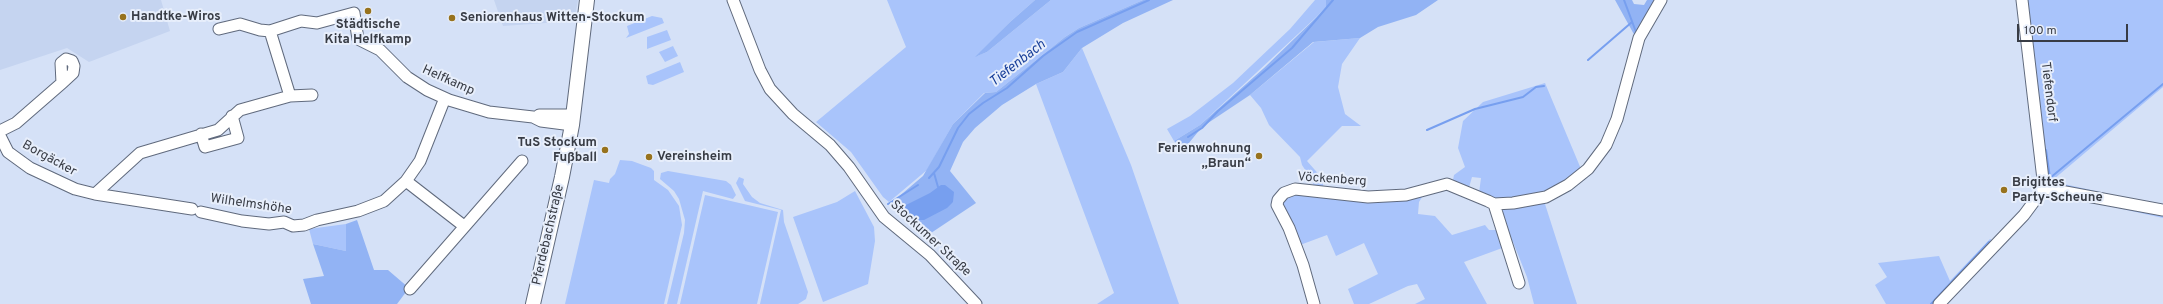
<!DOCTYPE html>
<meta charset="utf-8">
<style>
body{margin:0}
#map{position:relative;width:2163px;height:304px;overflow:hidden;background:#d5e1f7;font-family:Overpass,sans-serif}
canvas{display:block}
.scale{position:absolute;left:2017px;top:24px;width:111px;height:18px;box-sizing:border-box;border:2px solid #383c45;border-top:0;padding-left:5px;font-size:12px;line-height:14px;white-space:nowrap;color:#383c45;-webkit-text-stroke:3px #e7eefb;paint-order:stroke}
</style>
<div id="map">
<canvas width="2163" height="304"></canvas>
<div class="scale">100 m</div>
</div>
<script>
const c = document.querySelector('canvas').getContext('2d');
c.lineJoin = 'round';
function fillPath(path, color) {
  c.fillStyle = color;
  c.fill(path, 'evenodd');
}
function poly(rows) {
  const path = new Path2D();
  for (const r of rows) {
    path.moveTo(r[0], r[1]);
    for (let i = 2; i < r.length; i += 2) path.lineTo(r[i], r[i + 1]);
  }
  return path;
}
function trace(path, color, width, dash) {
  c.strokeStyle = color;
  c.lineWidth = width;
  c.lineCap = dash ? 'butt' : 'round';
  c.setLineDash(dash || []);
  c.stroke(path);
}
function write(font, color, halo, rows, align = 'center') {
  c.font = font + ' Overpass,sans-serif';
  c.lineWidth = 4;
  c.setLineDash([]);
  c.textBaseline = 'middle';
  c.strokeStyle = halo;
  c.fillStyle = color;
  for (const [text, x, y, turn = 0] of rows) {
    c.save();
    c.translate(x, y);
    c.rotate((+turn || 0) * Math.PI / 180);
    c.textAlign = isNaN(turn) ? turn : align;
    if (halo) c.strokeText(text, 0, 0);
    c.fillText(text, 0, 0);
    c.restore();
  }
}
const built = poly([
 [0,0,161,0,170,31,89,62,67,48,0,70],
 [494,0,578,0,574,21,503,26]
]);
const green = poly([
 [887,0,1035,0,1010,22,977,56,987,52,1051,0,1143,0,1079,28,1065,37,996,92,984,93,953,124,927,170,889,202,883,197,851,152,816,122,906,47],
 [1315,0,1326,0,1326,8,1200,125,1174,141,1167,129,1190,116,1233,83,1290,29],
 [2019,0,2163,0,2163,87,2054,179,2064,184,2163,206,2163,218,2063,196,2046,196,1947,304,1886,304,1875,285,1887,277,1878,263,1939,256,1950,281,1990,239,2000,244,2035,192,2038,168],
 [652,16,662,18,664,23,626,38,629,34,627,26],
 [667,30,671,40,647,49,647,37],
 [1360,38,1342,64,1338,87,1345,114,1361,126,1342,126,1307,161,1322,178,1324,190,1314,189,1313,182,1302,165,1300,157,1269,125,1261,108,1250,95,1314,42],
 [673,46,678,56,665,62,659,52],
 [1082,48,1131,165,1179,304,1097,304,1114,293,1036,84,1063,72],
 [680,62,684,72,653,85,648,84,646,76],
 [1545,83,1581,169,1569,189,1545,204,1577,304,1534,304,1527,277,1513,242,1506,236,1498,206,1479,193,1481,178,1472,177,1468,191,1452,185,1454,175,1465,167,1458,148,1463,121,1483,102],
 [620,160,632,161,651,168,654,171,654,180,668,190,679,206,682,225,664,304,565,304,594,180,609,183,610,179,615,174],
 [668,171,726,181,731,185,736,195,733,199,703,191,677,304,667,304,684,233,685,220,679,199,674,191,660,179,661,173],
 [739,177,744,179,743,184,752,197,760,203,783,210,784,222,808,292,806,299,798,304,760,304,781,210,745,201,736,183],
 [855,191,874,227,875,241,868,284,823,302,793,217,837,202],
 [1292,194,1356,201,1397,202,1424,194,1419,202,1418,214,1435,216,1452,235,1485,225,1489,230,1499,230,1505,247,1464,262,1487,304,1415,304,1425,299,1417,284,1408,286,1369,304,1354,304,1348,289,1378,274,1364,243,1336,256,1327,235,1300,245,1282,207,1283,201],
 [705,195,778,212,757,304,680,304],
 [346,224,346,251,313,244,309,229]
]);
const forest = poly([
 [1035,0,1051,0,987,52,975,57,1010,22],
 [1143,0,1173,0,1123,23,1082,48,1063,72,1036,84,1002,105,975,128,963,142,950,171,976,203,928,235,890,204,923,176,953,124,985,93,996,92,1065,37,1079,28],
 [1326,0,1438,0,1416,15,1378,27,1360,38,1313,42,1250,95,1202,127,1184,149,1174,141,1200,125,1264,68,1326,8],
 [1615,0,1632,0,1634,4,1644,5,1647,0,1657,0,1636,38],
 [357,220,374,270,388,270,409,288,397,304,311,304,303,279,324,276,313,244,346,251,346,224]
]);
const water = poly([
 [941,185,945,185,954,192,953,202,947,208,924,220,909,220,903,215,902,211,906,205,930,193]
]);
const stream = poly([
 [1624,0,1636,32],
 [1588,60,1632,22],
 [1427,130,1475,109,1523,97,1536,87,1544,86],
 [1188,137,1202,128,1218,111,1292,48,1333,0],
 [2046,150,2050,178,2163,84],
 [934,173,938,187],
 [929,178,939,167,958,128,969,114,983,103,1007,88,1043,56,1077,32,1149,0],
 [888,204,918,185],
 [1931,304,1989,242]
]);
const minor = poly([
 [733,0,760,70,770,89,793,114,830,145,849,167,884,217,930,255,976,304],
 [2022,0,2044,188],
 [219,29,240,24,260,30,270,31,301,21,317,23,354,13,358,39,380,50,407,77,427,90,449,100,489,112,533,117,541,121,572,125],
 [270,31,290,96],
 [539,115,574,115],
 [0,131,16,123,62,83,73,73,74,66,72,61,66,59,61,63,62,83],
 [201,134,205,147,238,138,232,116],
 [0,136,8,152,30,168,75,189,95,194,192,209],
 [406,181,464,226],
 [2044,188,2163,210],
 [95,194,140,153,218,130,240,110,290,96,312,95],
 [1494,204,1513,203,1546,197,1568,185,1588,169,1606,145,1617,119,1639,38,1661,0],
 [201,212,242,221,269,224,284,222,293,226,304,225,317,220,358,211,384,201,406,181,420,161,445,98],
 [410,289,522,161],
 [1314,304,1303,265,1289,228,1277,205,1278,200,1284,193,1295,189,1368,197,1406,195,1447,184,1488,201,1494,204,1519,283],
 [1939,304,2024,215,2044,188]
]);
const major = poly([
 [533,304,562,177,572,125,587,0]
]);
const markers = [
 [368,11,4,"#97721d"],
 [123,17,4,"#97721d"],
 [452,18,4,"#97721d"],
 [605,150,4,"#97721d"],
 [1259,156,4,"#97721d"],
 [649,157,4,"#97721d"],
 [2004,190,4,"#97721d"]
];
const poiNames = [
 ["Handtke-Wiros",131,17],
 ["Seniorenhaus Witten-Stockum",460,18],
 ["Städtische",368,25,"center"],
 ["Kita Helfkamp",368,40,"center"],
 ["TuS Stockum",597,143,"right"],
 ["Fußball",597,158,"right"],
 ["Ferienwohnung",1251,149,"right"],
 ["„Braun“",1251,164,"right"],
 ["Vereinsheim",657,157],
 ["Brigittes",2012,183],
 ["Party-Scheune",2012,198]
];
const streetNames = [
 ["Helfkamp",448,81,24],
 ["Tiefendorf",2048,92,83],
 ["Borgäcker",49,159,29],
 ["Vöckenberg",1332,180,4],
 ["Wilhelmshöhe",251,205,8],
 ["Pferdebachstraße",549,235,-77],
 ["Stockumer Straße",930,239,43]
];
const waterNames = [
 ["Tiefenbach",1018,64,-38]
];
fillPath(built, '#c5d4f0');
fillPath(green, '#a9c4fb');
fillPath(forest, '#92b3f4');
fillPath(water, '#779fef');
trace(stream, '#779fef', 2);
trace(minor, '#606a7d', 13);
trace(major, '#606a7d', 16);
trace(minor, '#fff', 11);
trace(major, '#fff', 14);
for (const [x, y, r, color] of markers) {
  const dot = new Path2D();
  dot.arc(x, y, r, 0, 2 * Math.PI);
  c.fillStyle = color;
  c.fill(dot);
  trace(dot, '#e7eefb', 1.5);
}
write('bold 13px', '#383c45', '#e7eefb', poiNames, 'left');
write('13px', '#383c45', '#e7eefb', streetNames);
write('italic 14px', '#173e99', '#e7eefb', waterNames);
</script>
